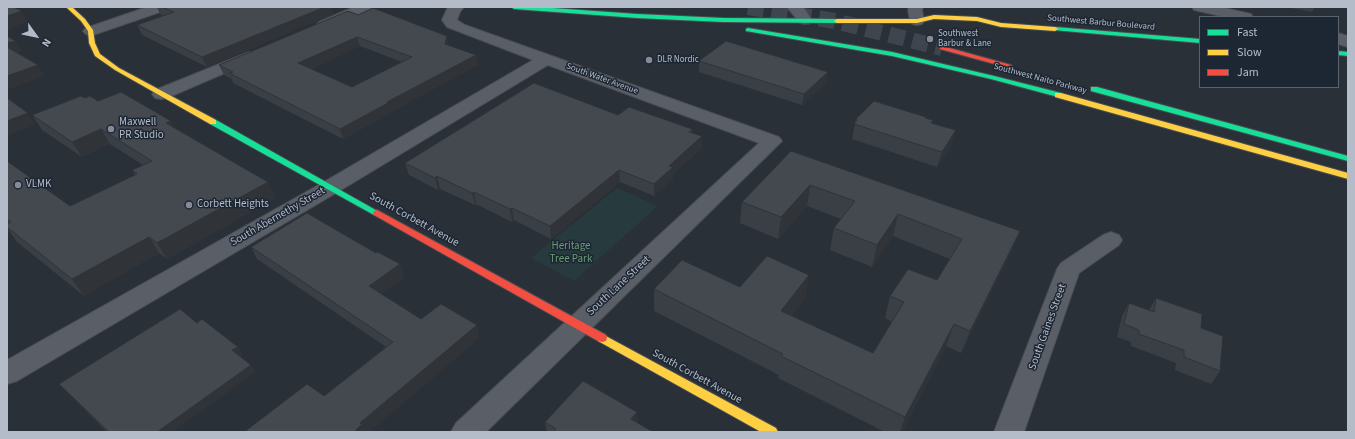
<!DOCTYPE html>
<style>
body{margin:0}
#map{position:relative;width:1355px;height:439px;overflow:hidden;background:#2a3038;font-family:"Source Sans 3",sans-serif}
canvas{display:block}
.frame{position:absolute;inset:0;border:8px solid #b4bcc9;pointer-events:none}
.legend{position:absolute;left:1199px;top:16px;width:140px;height:72px;box-sizing:border-box;background:#1d2633;border:1px solid #59626f;margin:0;padding:5px 7px;list-style:none;font-size:12px;color:#b4bcc9}
.legend li{display:flex;align-items:center;gap:8px;height:20px}
.legend b{width:20px;border:1px solid #59626f}
.north{position:absolute;left:16px;top:16px;width:40px;height:40px;-webkit-text-stroke:3px #1d2633;paint-order:stroke;rotate:123deg;font-size:11px;font-weight:700;line-height:16px;text-align:center;color:#b4bcc9}
.north::after{content:'';display:block;margin:auto;width:14px;height:18px;background:#b4bcc9;clip-path:polygon(50% 0,100% 100%,50% 72%,0 100%)}
</style>
<div id="map">
<canvas width="1355" height="439"></canvas>
<div class="frame"></div>
<ul class="legend">
<li><b style="height:5px;background:#16e098"></b>Fast</li>
<li><b style="height:5px;background:#ffcf43"></b>Slow</li>
<li><b style="height:5px;background:#f24e42"></b>Jam</li>
</ul>
<div class="north">N</div>
</div>
<script>
const c = document.querySelector('canvas').getContext('2d');
c.lineJoin = 'round';
function fillPath(path, color) {
  c.fillStyle = color;
  c.fill(path, 'evenodd');
}
function poly(rows) {
  const path = new Path2D();
  for (const r of rows) {
    path.moveTo(r[0], r[1]);
    for (let i = 2; i < r.length; i += 2) path.lineTo(r[i], r[i + 1]);
  }
  return path;
}
function trace(path, color, width, dash) {
  c.strokeStyle = color;
  c.lineWidth = width;
  c.lineCap = dash ? 'butt' : 'round';
  c.setLineDash(dash || []);
  c.stroke(path);
}
function write(font, color, halo, rows, align = 'center') {
  c.font = font + ' "Source Sans 3",sans-serif';
  c.lineWidth = 3;
  c.setLineDash([]);
  c.textBaseline = 'middle';
  c.strokeStyle = halo;
  c.fillStyle = color;
  for (const [text, x, y, turn = 0] of rows) {
    c.save();
    c.translate(x, y);
    c.rotate((+turn || 0) * Math.PI / 180);
    c.textAlign = isNaN(turn) ? turn : align;
    if (halo) c.strokeText(text, 0, 0);
    c.fillText(text, 0, 0);
    c.restore();
  }
}
const green = poly([
 [617,188,658,206,574,281,531,258]
]);
const primaryTunnel = poly([
 [748,7,835,21,942,48]
]);
const street = poly([
 [147,7,168,7,166,10,96,34,91,36,86,34,83,31,86,28,147,7],
 [354,7,373,7,371,10,329,28,324,30,319,28,316,25,319,22,354,7],
 [448,7,464,7,460,12,457,20,465,25,779,137,782,141,486,432,451,432,456,423,759,143,548,65,336,193,17,381,7,384,7,360,322,183,533,60,447,27,442,20,448,7],
 [787,7,803,7,812,20,810,23,805,24,800,23,787,7],
 [909,7,923,7,922,10,924,21,922,24,917,25,912,24,910,21,908,10,909,7],
 [1192,7,1220,7,1251,14,1253,17,1225,17,1194,10,1192,7],
 [1338,33,1348,36,1348,47,1338,44,1338,33],
 [249,52,255,54,257,57,255,60,167,98,161,99,155,98,152,94,155,90,249,52],
 [1111,232,1119,235,1122,240,1119,245,1079,273,1024,432,994,432,1057,269,1061,263,1103,235,1111,232]
]);
const fast = poly([
 [511,7,538,7,637,14,723,18,837,19,840,21,837,23,723,22,637,18,514,9,511,7],
 [1055,27,1200,39,1200,43,1053,30,1052,29,1055,27],
 [748,28,892,52,994,76,1061,93,1062,95,1058,97,991,79,892,56,746,31,746,29,748,28],
 [1338,51,1348,52,1348,56,1338,55,1338,51],
 [1091,87,1097,87,1348,156,1348,161,1091,91,1091,87],
 [210,120,216,120,381,213,380,215,374,215,210,124,210,120]
]);
const slow = poly([
 [66,7,72,7,85,19,93,30,95,43,100,54,119,68,216,120,216,124,210,124,115,70,95,56,89,43,88,31,81,21,66,7],
 [934,15,977,17,1001,23,1055,27,1058,29,1055,31,1001,27,977,21,934,19,917,23,837,23,834,21,837,19,917,19,934,15],
 [1055,93,1061,93,1348,173,1348,179,1055,97,1055,93],
 [602,334,776,428,778,432,761,432,598,341,597,338,598,335,602,334]
]);
const jam = poly([
 [942,46,1011,65,1012,66,1009,68,940,49,940,47,942,46],
 [377,210,606,335,607,338,606,341,602,342,598,341,374,215,373,213,374,211,377,210]
]);
const wall = poly([
 [157,7,331,7,333,14,207,67,142,35,137,25,164,16,160,14],
 [1286,7,1315,7,1312,12],
 [348,11,476,55,478,65,391,112,391,113,343,139,233,83,232,79,224,75,219,65],
 [360,46,402,62,352,87,311,69],
 [699,61,826,83,802,105,699,72],
 [98,101,175,128,268,182,275,198,167,259,159,253,84,296,17,242,7,228,7,161,70,206,135,175,132,170,143,165,110,144,82,157,42,130,32,115],
 [618,115,692,129,692,133,702,136,702,148,673,174,673,179,654,196,620,182,551,239,514,220,512,222,476,204,475,205,440,189,438,190,409,175,405,163],
 [925,118,933,120,932,123,951,146,937,167,852,139,856,119],
 [791,151,1020,231,1011,252,961,353,946,346,902,432,885,432,778,378,779,375,654,311,654,289,740,287,806,297,791,316,873,353,892,322,885,318,890,296,937,280,950,259,893,236,872,267,830,250,834,228,841,219,807,206,778,239,740,223,742,202],
 [251,247,400,264,404,277,381,294,421,319,480,338,324,396,386,347,257,259],
 [1156,298,1201,328,1220,371,1211,384,1175,370,1176,363,1131,346,1131,342,1117,337,1122,316,1129,303,1149,310],
 [197,323,238,347,242,354,239,356,251,365,255,372,172,432,107,432,59,384],
 [637,412,638,423,653,432,547,432,545,422]
]);
const shadedWall = poly([
 [325,7,331,7,333,14,207,67,202,57],
 [22,11,28,22,7,29,7,16],
 [447,36,449,45,448,54,445,44],
 [357,37,360,46,302,73,298,63],
 [16,41,22,51,10,56,7,51,7,43],
 [476,55,478,65,391,112,391,113,343,139,340,129,387,102],
 [38,65,45,76,7,90,7,76],
 [828,72,826,83,802,105,804,94],
 [28,113,35,125,7,136,7,121],
 [171,121,179,136,166,123],
 [101,129,110,144,82,157,72,142],
 [956,130,951,146,937,167,942,152],
 [702,136,702,148,673,174,673,179,654,196,654,184,669,166],
 [619,170,620,182,551,239,550,226],
 [437,176,440,189,438,190,435,178],
 [268,182,275,198,167,259,157,243],
 [810,185,807,206,778,239,781,217],
 [474,192,476,204,475,205,472,193],
 [512,208,514,220,512,222,510,209],
 [898,214,893,236,872,267,877,245],
 [1020,231,1011,252,961,353,970,331],
 [149,237,159,253,84,296,72,279],
 [400,264,404,277,374,299,369,286],
 [809,275,806,297,778,333,781,311],
 [954,324,946,346,902,432,900,432,905,417],
 [477,325,480,338,370,432,354,432,360,423],
 [238,347,242,354,237,357,232,350],
 [251,365,255,372,172,432,157,432],
 [637,412,638,424,631,419]
]);
const building = poly([
 [7,7,13,7,22,11,7,16,7,7],
 [162,7,325,7,202,57,137,25,174,12,162,7],
 [373,8,447,36,445,44,476,55,387,102,388,103,340,129,229,73,233,72,219,65,348,11,358,15,373,8],
 [357,37,412,57,352,87,298,63,357,37],
 [7,36,16,41,7,43,7,36],
 [726,41,828,72,804,94,699,61,726,41],
 [7,47,38,65,7,76,7,47],
 [534,83,618,115,629,107,692,129,689,132,702,136,669,166,673,167,654,184,619,170,550,226,512,208,510,209,474,192,472,193,437,176,435,178,405,163,534,83],
 [121,92,171,121,166,123,268,182,157,243,149,237,72,279,7,227,7,224,11,222,7,219,7,161,70,206,137,174,132,170,152,161,101,129,72,142,32,115,81,96,85,98,90,96,98,101,121,92],
 [7,98,28,113,7,121,7,98],
 [874,101,926,117,925,118,933,120,931,123,956,130,942,152,854,124,857,120,856,119,874,101],
 [791,151,1020,231,970,331,954,324,905,417,781,356,783,354,654,289,682,260,740,287,767,256,809,275,781,311,873,353,904,302,890,296,908,269,937,280,962,239,898,214,877,245,834,228,855,201,810,185,781,217,742,202,791,151],
 [307,213,376,253,378,252,400,264,369,286,421,319,441,304,477,325,360,423,362,424,354,432,244,432,307,384,324,396,393,342,251,247,307,213],
 [1156,298,1202,314,1201,328,1223,336,1220,371,1184,357,1184,350,1139,334,1139,330,1124,324,1129,303,1154,312,1156,298],
 [180,309,197,323,202,319,238,347,232,350,251,365,157,432,109,432,59,384,180,309],
 [583,381,637,412,631,419,653,432,553,432,556,429,545,422,583,381]
]);
const markers = [
 [930,39,4,"#848b96"],
 [649,60,4,"#848b96"],
 [111,129,4,"#848b96"],
 [18,185,4,"#848b96"],
 [189,205,4,"#848b96"]
];
const farStreetnames = [
 ["Southwest Barbur Boulevard",1101,23,5],
 ["South Water Avenue",602,79,20],
 ["Southwest Naito Parkway",1040,79,15]
];
const farPoinames = [
 ["Southwest",938,34],
 ["Barbur & Lane",938,44],
 ["DLR Nordic",657,60]
];
const poiNames = [
 ["Maxwell",119,123],
 ["PR Studio",119,136],
 ["VLMK",26,185],
 ["Corbett Heights",197,205]
];
const streetNames = [
 ["South Abernethy Street",278,217,-30],
 ["South Corbett Avenue",414,220,29],
 ["South Lane Street",619,286,-43],
 ["South Gaines Street",1048,327,-70],
 ["South Corbett Avenue",697,377,29]
];
const parkNames = [
 ["Heritage",571,247],
 ["Tree Park",571,260]
];
fillPath(green, '#273a3e');
trace(primaryTunnel, '#3f454e', 16, [16, 8]);
trace(street, '#484c53', 2);
trace(fast, '#484c53', 2);
trace(slow, '#484c53', 2);
trace(jam, '#484c53', 2);
fillPath(street, '#5a5e66');
fillPath(fast, '#16e098');
fillPath(slow, '#ffcf43');
fillPath(jam, '#f24e42');
fillPath(wall, '#3a3f45');
fillPath(shadedWall, '#303338');
fillPath(building, '#444950');
trace(building, '#303338', 1);
for (const [x, y, r, color] of markers) {
  const dot = new Path2D();
  dot.arc(x, y, r, 0, 2 * Math.PI);
  c.fillStyle = color;
  c.fill(dot);
  trace(dot, '#1d2633', 1.5);
}
write('9px', '#b4bcc9', '#1d2633', farStreetnames);
write('9px', '#b4bcc9', '#1d2633', farPoinames, 'left');
write('11px', '#b4bcc9', '#1d2633', poiNames, 'left');
write('11px', '#b4bcc9', '#1d2633', streetNames);
write('11px', '#6b9a76', '#1d2633', parkNames);
</script>
